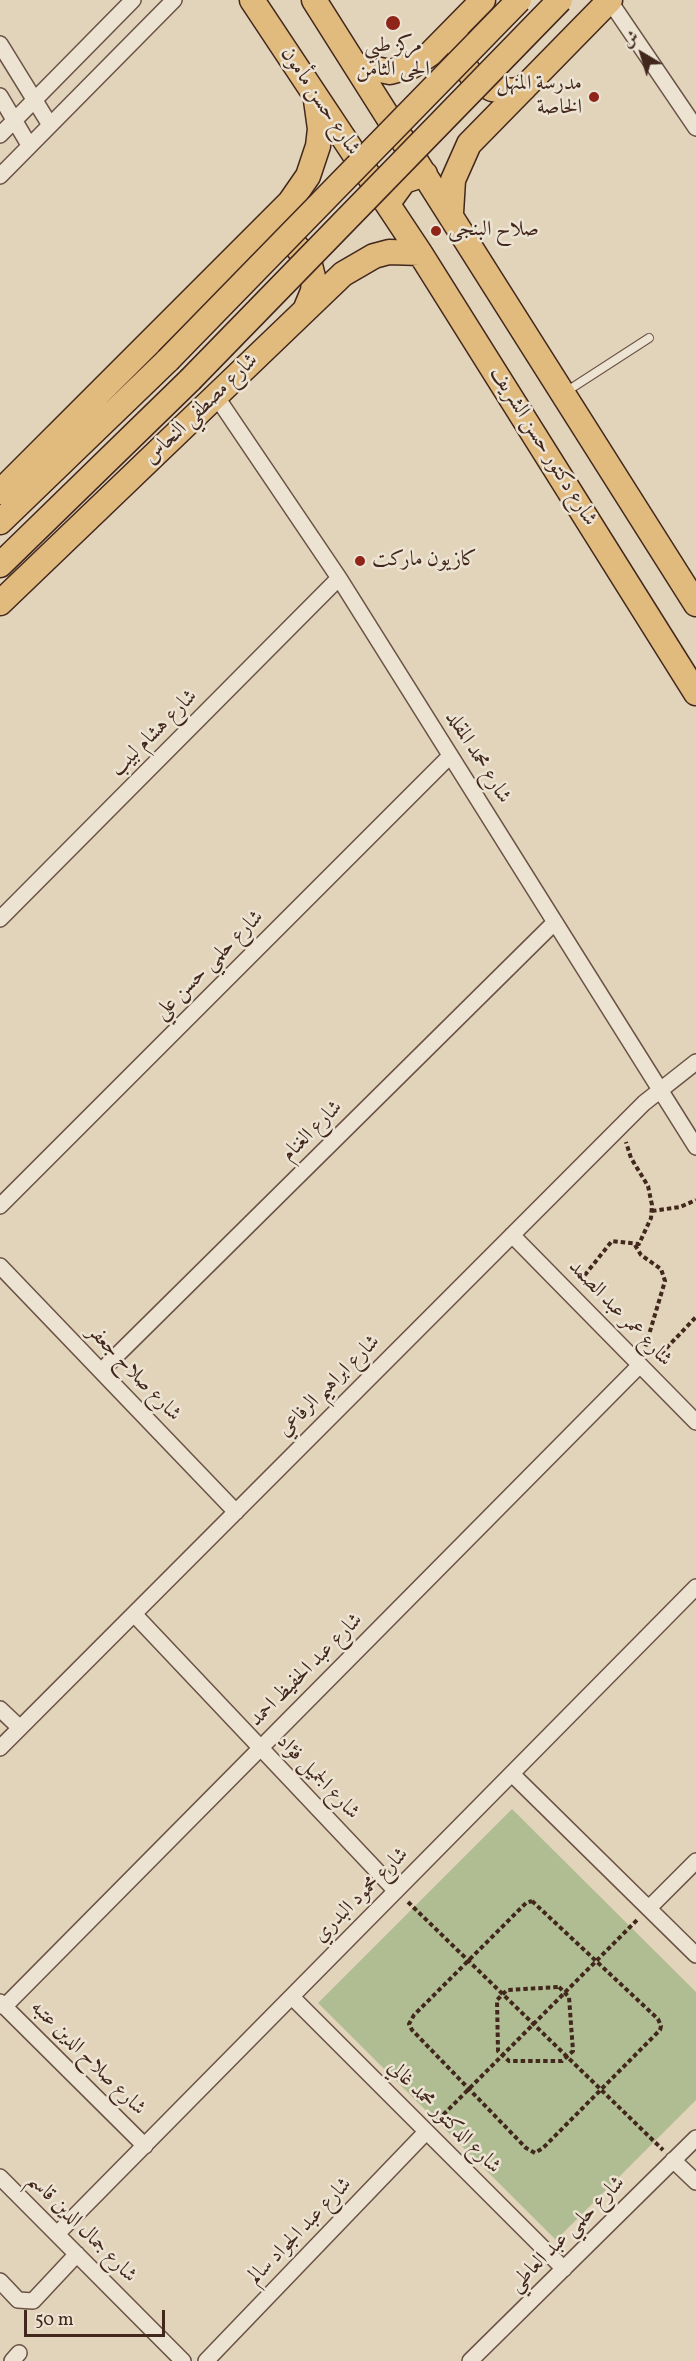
<!DOCTYPE html>
<meta charset="utf-8">
<style>
body{margin:0}
#map{position:relative;width:696px;height:2361px;overflow:hidden;background:#e2d4bb;font-family:Vollkorn,Amiri,serif}
canvas{display:block}
.north{position:absolute;left:612px;top:24px;width:60px;height:60px;-webkit-text-stroke:4px #ece3d3;paint-order:stroke;rotate:322deg;font-size:16px;font-weight:700;line-height:24px;text-align:center;color:#42271c}
.north::after{content:'';display:block;margin:auto;width:21px;height:27px;background:#42271c;clip-path:polygon(50% 0,100% 100%,50% 72%,0 100%)}
.scale{position:absolute;left:24px;top:2310px;width:141px;height:27px;box-sizing:border-box;border:3px solid #42271c;border-top:0;padding-left:8px;font-size:18px;line-height:21px;white-space:nowrap;color:#42271c;-webkit-text-stroke:4px #ece3d3;paint-order:stroke}
</style>
<div id="map">
<canvas width="696" height="2361"></canvas>
<div class="north">ش</div>
<div class="scale">50 m</div>
</div>
<script>
const c = document.querySelector('canvas').getContext('2d');
c.lineJoin = 'round';
function fillPath(path, color) {
  c.fillStyle = color;
  c.fill(path, 'evenodd');
}
function poly(rows) {
  const path = new Path2D();
  for (const r of rows) {
    path.moveTo(r[0], r[1]);
    for (let i = 2; i < r.length; i += 2) path.lineTo(r[i], r[i + 1]);
  }
  return path;
}
function trace(path, color, width, dash) {
  c.strokeStyle = color;
  c.lineWidth = width;
  c.lineCap = dash ? 'butt' : 'round';
  c.setLineDash(dash || []);
  c.stroke(path);
}
function write(font, color, halo, rows, align = 'center') {
  c.font = font + ' Vollkorn,Amiri,serif';
  c.lineWidth = 5;
  c.setLineDash([]);
  c.textBaseline = 'middle';
  c.strokeStyle = halo;
  c.fillStyle = color;
  for (const [text, x, y, turn = 0] of rows) {
    c.save();
    c.translate(x, y);
    c.rotate((+turn || 0) * Math.PI / 180);
    c.textAlign = isNaN(turn) ? turn : align;
    if (halo) c.strokeText(text, 0, 0);
    c.fillText(text, 0, 0);
    c.restore();
  }
}
const green = poly([
 [512,1809,696,1992,696,2100,556,2240,318,2003]
]);
const path = poly([
 [652,1211,680,1207,696,1200],
 [635,1245,641,1255,661,1269,665,1281,645,1348],
 [580,1281,612,1241,639,1244,651,1218,652,1205,648,1186,631,1158,626,1142],
 [656,1359,696,1317],
 [532,1901,658,2019,661,2026,660,2030,543,2148,535,2153,526,2148,412,2030,409,2024,414,2015,526,1903,532,1901],
 [408,1902,663,2150],
 [559,1987,569,1997,573,2051,562,2061,509,2061,498,2051,497,2000,507,1990,559,1987],
 [438,2120,638,1919]
]);
const lane = poly([
 [564,393,649,338]
]);
const street = poly([
 [609,0,696,128],
 [0,44,50,125],
 [0,96,29,145],
 [0,135,133,0],
 [0,176,174,0],
 [216,396,339,578,696,1147],
 [0,919,339,578],
 [0,1206,450,756],
 [512,1235,696,1422],
 [0,1266,236,1512],
 [101,1371,555,922],
 [134,1614,396,1891],
 [0,1709,20,1728],
 [0,1748,644,1103,696,1062],
 [512,1774,696,1955],
 [649,1908,696,1861],
 [292,1997,564,2269],
 [0,2002,145,2146],
 [4,2007,640,1365],
 [673,2160,696,2182],
 [0,2177,183,2361],
 [57,2234,696,1587],
 [0,2281,18,2300,33,2301,77,2254],
 [12,2361,19,2353],
 [206,2361,426,2132],
 [470,2361,696,2138]
]);
const primary = poly([
 [252,0,420,253,696,693],
 [314,0,696,604],
 [458,40,462,62,474,79,492,89,514,91,524,88],
 [356,65,390,72,412,66,430,54,483,0],
 [388,203,404,181,425,174],
 [451,213,453,180,469,144,610,0],
 [265,236,286,239,295,245,309,261,314,281,313,291,306,308],
 [0,492,290,202,308,176,318,146,320,129,316,100],
 [0,522,168,360],
 [0,565,190,380],
 [0,603,343,274,374,256,389,252,420,253]
]);
const primaryBridge = poly([
 [168,360,519,0],
 [190,380,560,0]
]);
const markers = [
 [393,23,8,"#8f2418"],
 [594,97,6,"#8f2418"],
 [436,231,6,"#8f2418"],
 [360,561,6,"#8f2418"]
];
const poiNames = [
 ["مركز طبي",393,47,"center"],
 ["الحى الثامن",393,71,"center"],
 ["مدرسة المنهل",582,85,"right"],
 ["الخاصة",582,109,"right"],
 ["صلاح البنجى",448,231],
 ["كازيون ماركت",372,561]
];
const streetNames = [
 ["شارع حسن مأمون",319,102,56],
 ["شارع مصطفي النحاس",202,410,-44],
 ["شارع دكتور حسن الشريف",542,447,58],
 ["شارع هشام لبيب",155,734,-45],
 ["شارع محمد المقلد",477,758,58],
 ["شارع حلمي حسن علي",210,966,-45],
 ["شارع الغنام",313,1132,-45],
 ["شارع عمر عبد الصمد",619,1314,46],
 ["شارع صلاح جعفر",133,1374,46],
 ["شارع ابراهيم الرفاعي",330,1387,-45],
 ["شارع عبد الحفيظ احمد",307,1671,-45],
 ["شارع الجميل فؤاد",317,1778,46],
 ["شارع محمود البدري",362,1896,-45],
 ["شارع صلاح الدين عتبه",87,2059,45],
 ["شارع الدكتور محمد غالي",443,2118,45],
 ["شارع جمال الدين قاسم",81,2229,45],
 ["شارع عبد الجواد سالم",301,2232,-46],
 ["شارع حلمي عبد العاطي",568,2235,-45]
];
fillPath(green, '#b0bd93');
trace(lane, '#6a5244', 10);
trace(street, '#6a5244', 18);
trace(primary, '#42271c', 27);
trace(path, '#42271c', 4, [4.5, 3]);
trace(lane, '#ece3d3', 8);
trace(street, '#ece3d3', 15);
trace(primary, '#e1ba7e', 24);
trace(primaryBridge, '#42271c', 27, []);
trace(primaryBridge, '#e1ba7e', 24);
for (const [x, y, r, color] of markers) {
  const dot = new Path2D();
  dot.arc(x, y, r, 0, 2 * Math.PI);
  c.fillStyle = color;
  c.fill(dot);
  trace(dot, '#ece3d3', 2);
}
write('21px', '#42271c', '#ece3d3', poiNames, 'left');
write('21px', '#42271c', '#ece3d3', streetNames);
</script>
